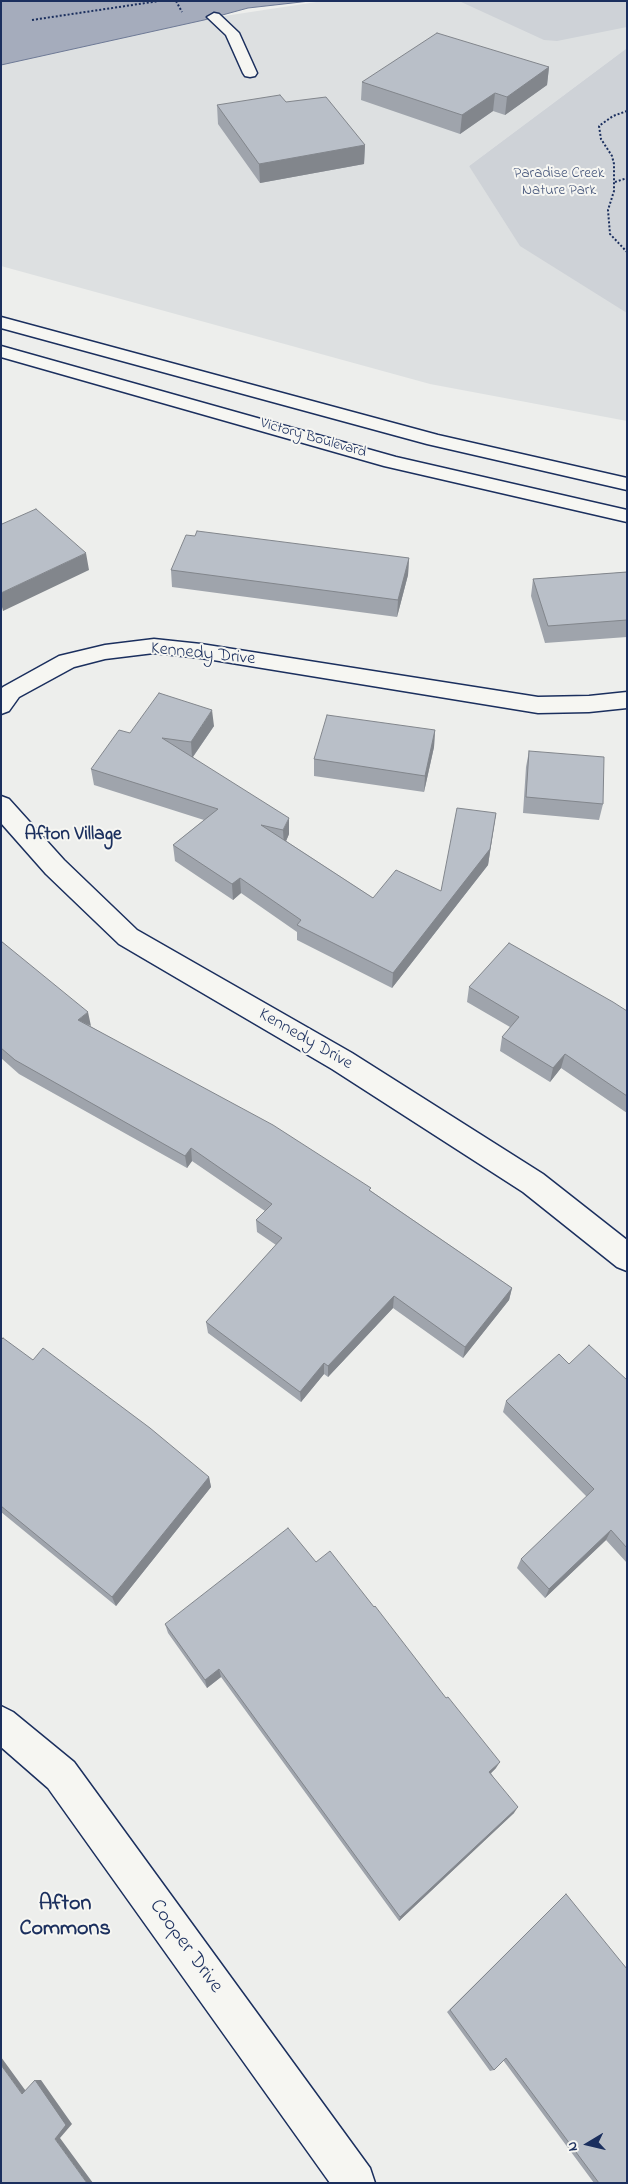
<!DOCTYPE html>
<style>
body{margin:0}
#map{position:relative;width:628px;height:2184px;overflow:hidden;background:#edeeec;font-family:"Indie Flower",sans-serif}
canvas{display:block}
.frame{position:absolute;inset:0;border:2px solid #1b2f5e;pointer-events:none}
.north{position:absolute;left:563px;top:2119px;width:50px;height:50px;-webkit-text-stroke:4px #f6f6f2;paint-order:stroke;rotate:261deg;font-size:14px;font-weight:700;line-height:20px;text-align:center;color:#1b2f5e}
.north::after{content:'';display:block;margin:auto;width:18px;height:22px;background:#1b2f5e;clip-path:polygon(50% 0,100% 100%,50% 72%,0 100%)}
</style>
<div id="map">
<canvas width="628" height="2184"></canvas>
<div class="frame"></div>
<div class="north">N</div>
</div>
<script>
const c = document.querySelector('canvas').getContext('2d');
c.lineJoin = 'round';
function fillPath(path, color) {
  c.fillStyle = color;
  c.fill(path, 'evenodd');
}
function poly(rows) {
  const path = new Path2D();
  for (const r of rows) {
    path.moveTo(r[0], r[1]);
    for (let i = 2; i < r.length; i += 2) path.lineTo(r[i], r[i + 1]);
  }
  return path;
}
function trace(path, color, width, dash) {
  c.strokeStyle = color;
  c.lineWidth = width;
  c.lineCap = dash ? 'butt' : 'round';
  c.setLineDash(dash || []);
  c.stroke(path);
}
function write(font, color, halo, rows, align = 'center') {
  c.font = font + ' "Indie Flower",sans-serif';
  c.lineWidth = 4;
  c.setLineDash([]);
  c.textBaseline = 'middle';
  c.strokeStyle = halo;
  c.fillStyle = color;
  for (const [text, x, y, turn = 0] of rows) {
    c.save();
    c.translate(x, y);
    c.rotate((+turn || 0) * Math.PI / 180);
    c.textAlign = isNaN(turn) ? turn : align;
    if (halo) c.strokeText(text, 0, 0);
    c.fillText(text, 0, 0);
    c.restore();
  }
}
const built = poly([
 [323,1,627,1,627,48,469,166,627,313,627,421,430,384,1,266,1,50]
]);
const green = poly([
 [459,1,627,1,627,27,557,41,544,40],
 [627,48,627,313,520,246,469,166]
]);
const water = poly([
 [1,1,310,1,248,8,204,20,1,65,1,1]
]);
const path = poly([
 [176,1,182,12],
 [32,20,159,1],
 [627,111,613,116,599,126,601,139,612,156,614,164,614,191,608,210,610,234,627,252],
 [615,182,627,178]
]);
const minor = poly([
 [214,13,219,14,239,33,257,73,255,76,250,77,245,76,243,73,226,35,207,17,214,13],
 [154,639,201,644,538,697,589,696,627,692,627,708,589,712,538,713,201,658,154,653,105,659,74,667,19,697,9,711,1,714,1,689,3,687,59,656,105,645,154,639],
 [1,796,9,799,64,860,137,930,352,1053,543,1174,627,1240,627,1271,617,1267,523,1192,332,1069,119,944,46,874,1,823,1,796],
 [1,1706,13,1712,74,1762,370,2168,375,2183,330,2183,48,1788,1,1747,1,1706]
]);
const major = poly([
 [1,317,438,435,627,478,627,490,427,444,1,328,1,317],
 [1,346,396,457,627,510,627,522,384,466,1,357,1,346]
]);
const wall = poly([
 [549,67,547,85,505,115,493,111,460,134,361,100,362,82],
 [217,105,365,145,364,164,260,183,218,124],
 [195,536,409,558,408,575,397,617,172,587,171,570],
 [627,572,627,637,545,643,531,596,533,579],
 [214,726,193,757,289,834,286,841,373,898,441,891,496,813,488,865,392,988,297,940,297,932,241,893,233,900,175,861,173,845,204,820,94,785,91,769,130,733],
 [435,730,434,747,424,792,314,776,314,759],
 [529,751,603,804,599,820,523,813,526,767],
 [1,941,90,1026,371,1191,512,1288,509,1300,463,1358,393,1308,328,1377,324,1374,301,1402,208,1333,206,1322,276,1245,257,1232,256,1220,265,1211,192,1161,187,1168,19,1074,1,1058],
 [469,987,627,1011,627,1113,561,1068,550,1082,500,1051,502,1037,510,1027,467,1002],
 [1,1340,33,1360,209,1477,211,1487,116,1606,1,1512],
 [569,1364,627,1380,627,1563,606,1540,545,1598,517,1568,521,1559,587,1497,503,1412,506,1401],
 [316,1562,496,1768,491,1773,514,1813,399,1921,221,1677,207,1688,168,1633,165,1624],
 [566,1894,627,2183,594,2183,503,2060,494,2070,490,2071,447,2012]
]);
const shadedWall = poly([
 [549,67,547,85,505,115,507,97],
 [495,93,493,111,460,134,462,115],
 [365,145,364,164,260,183,259,164],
 [86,553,89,570,3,611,1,603,1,593],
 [409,558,408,575,397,617,398,600],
 [212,710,214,726,192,758,191,742],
 [435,730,434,747,424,792,425,776],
 [496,813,488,865,392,988,393,973],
 [289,818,289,834,284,846,283,830],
 [240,878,241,893,233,900,232,884],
 [88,1012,91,1026,78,1020],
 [565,1054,561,1068,550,1082,553,1068],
 [191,1148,192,1161,187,1168,185,1156],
 [512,1288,509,1300,463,1358,465,1347],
 [394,1296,393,1308,328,1377,328,1366],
 [324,1363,324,1374,301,1402,300,1392],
 [209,1477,211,1487,116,1606,112,1597],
 [611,1530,606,1540,545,1598,549,1589],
 [219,1669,221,1677,207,1688,205,1680],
 [500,1762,496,1768,486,1778,489,1772],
 [518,1807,514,1813,399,1921,400,1917],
 [1,2057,28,2094,22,2094,1,2065],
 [35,2080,41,2080,72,2124,60,2138,93,2183,87,2183,55,2139]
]);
const building = poly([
 [437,33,549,67,507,97,495,93,462,115,362,82,437,33],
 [280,95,286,102,326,97,365,145,259,164,217,105,280,95],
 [36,509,86,553,1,593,1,523,2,524,36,509],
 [197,531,409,558,398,600,171,570,186,535,195,536,197,531],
 [627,572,627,620,548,626,533,579,627,572],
 [159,693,212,710,191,742,162,738,289,818,283,830,261,825,373,898,396,870,441,891,457,808,496,813,490,849,393,973,297,925,301,920,240,878,232,884,173,845,218,809,91,769,119,730,130,733,159,693],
 [327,715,435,730,425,776,314,759,327,715],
 [529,751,604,757,603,804,526,797,529,751],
 [1,941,88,1012,78,1020,273,1125,371,1188,369,1190,512,1288,465,1347,394,1296,328,1366,324,1363,300,1392,206,1322,282,1238,256,1220,272,1204,191,1148,185,1156,15,1060,1,1048,1,941],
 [509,943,613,1002,627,1011,627,1096,565,1054,553,1068,502,1037,519,1017,469,987,509,943],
 [3,1338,33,1360,43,1348,150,1428,209,1477,112,1597,1,1506,1,1340,3,1338],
 [589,1345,627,1380,627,1548,611,1530,549,1589,521,1559,594,1489,506,1401,559,1354,569,1364,589,1345],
 [288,1528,316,1562,330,1551,374,1607,375,1606,446,1698,448,1697,500,1762,489,1772,518,1807,400,1917,219,1669,205,1680,165,1624,288,1528],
 [566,1894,627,1969,627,2183,599,2183,506,2058,494,2070,450,2010,566,1894],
 [1,2065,22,2094,35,2080,66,2125,55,2139,87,2183,1,2183,1,2065]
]);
const farParknames = [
 ["Paradise Creek",559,175],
 ["Nature Park",559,192]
];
const farStreetnames = [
 ["Victory Boulevard",313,439,16]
];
const streetNames = [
 ["Kennedy Drive",203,655,6],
 ["Kennedy Drive",305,1040,30]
];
const neighbourhoodNames = [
 ["Afton Village",73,836]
];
const nearStreetnames = [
 ["Cooper Drive",185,1947,54]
];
const nearNeighbourhoodnames = [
 ["Afton",65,1905],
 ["Commons",65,1930]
];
fillPath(built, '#dde0e1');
fillPath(green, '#ced2d7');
fillPath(water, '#a5acbc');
trace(water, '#6e7a96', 1);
trace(minor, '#1b2f5e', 3);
trace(major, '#1b2f5e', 3);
trace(path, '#1b2f5e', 2, [2, 2]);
fillPath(minor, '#f6f6f2');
fillPath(major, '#f6f6f2');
fillPath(wall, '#9fa4ac');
fillPath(shadedWall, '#82868c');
fillPath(building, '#b9bfc8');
trace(building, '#82868c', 1);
write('15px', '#48587c', '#f6f6f2', farParknames);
write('15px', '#1b2f5e', '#f6f6f2', farStreetnames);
write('18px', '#1b2f5e', '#f6f6f2', streetNames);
write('bold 19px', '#1b2f5e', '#f6f6f2', neighbourhoodNames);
write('21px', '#1b2f5e', '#f6f6f2', nearStreetnames);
write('bold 22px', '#1b2f5e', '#f6f6f2', nearNeighbourhoodnames);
</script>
